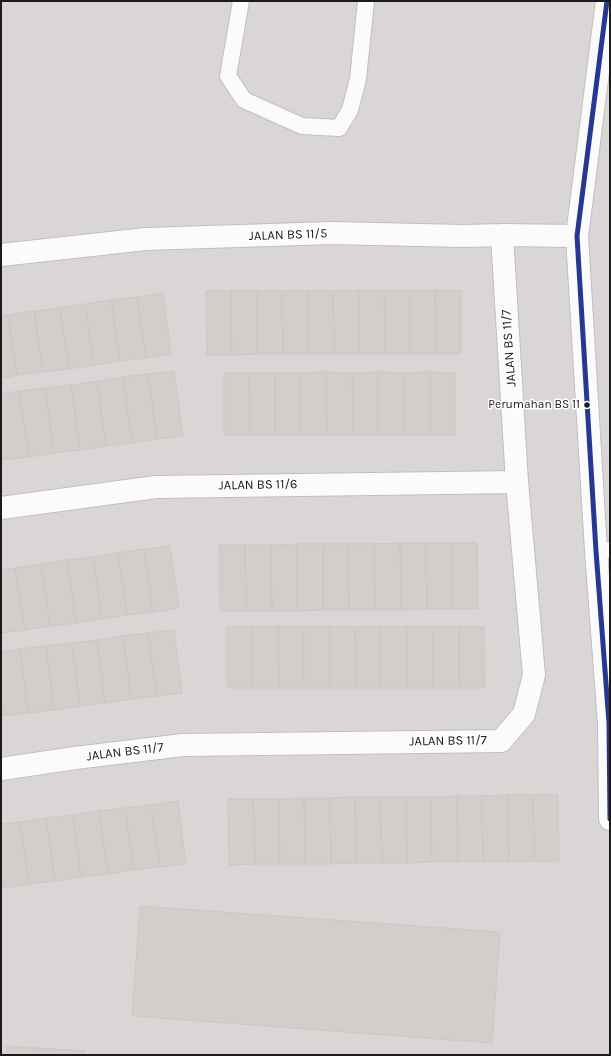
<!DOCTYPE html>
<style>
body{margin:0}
#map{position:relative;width:611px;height:1056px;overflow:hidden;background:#eae6e3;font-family:Karla,sans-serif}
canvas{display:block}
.frame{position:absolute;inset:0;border:2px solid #1b1b1b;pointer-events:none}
</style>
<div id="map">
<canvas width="611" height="1056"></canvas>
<div class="frame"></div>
</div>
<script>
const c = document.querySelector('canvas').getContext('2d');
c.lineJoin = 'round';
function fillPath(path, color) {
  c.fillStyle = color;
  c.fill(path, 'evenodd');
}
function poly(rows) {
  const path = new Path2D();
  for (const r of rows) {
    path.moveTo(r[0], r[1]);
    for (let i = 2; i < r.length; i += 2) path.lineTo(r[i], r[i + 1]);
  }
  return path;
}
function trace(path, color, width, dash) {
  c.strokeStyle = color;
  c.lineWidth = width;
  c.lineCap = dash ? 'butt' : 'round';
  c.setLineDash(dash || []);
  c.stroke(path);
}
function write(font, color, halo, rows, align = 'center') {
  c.font = font + ' Karla,sans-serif';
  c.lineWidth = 3;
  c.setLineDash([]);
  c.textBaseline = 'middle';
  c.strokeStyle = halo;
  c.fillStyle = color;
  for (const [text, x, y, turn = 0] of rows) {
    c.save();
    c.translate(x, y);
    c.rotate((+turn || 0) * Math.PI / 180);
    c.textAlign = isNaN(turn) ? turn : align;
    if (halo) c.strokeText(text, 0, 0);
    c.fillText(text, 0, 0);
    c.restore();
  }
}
const residential = poly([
 [1,1,610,1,610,1055,1,1055]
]);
const building = poly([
 [359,290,359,354,334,354,333,291,359,290],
 [359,290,384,290,385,354,359,354,359,290],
 [384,290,410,291,410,354,385,354,384,290],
 [435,290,461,290,461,354,436,354,435,290],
 [435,290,436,354,410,354,410,291,435,290],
 [206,291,231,291,232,355,207,355,206,291],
 [231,291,257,291,257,354,232,355,231,291],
 [257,291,282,291,283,354,257,354,257,291],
 [282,291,308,291,308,354,283,354,282,291],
 [308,291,333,291,334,354,308,354,308,291],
 [163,293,171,354,146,358,137,297,163,293],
 [137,297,146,358,120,361,111,300,137,297],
 [111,300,120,361,94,365,85,304,111,300],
 [85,304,94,365,69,369,60,308,85,304],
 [60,308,69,369,43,372,34,311,60,308],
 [34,311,43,372,17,375,8,315,34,311],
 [8,315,17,375,1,378,1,316,8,315],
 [174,371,183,436,157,439,148,374,174,371],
 [326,372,327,435,301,435,301,373,326,372],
 [326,372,352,373,353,435,327,435,326,372],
 [378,372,378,435,353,435,352,373,378,372],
 [378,372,404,373,404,435,378,435,378,372],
 [430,372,455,373,455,435,430,435,430,372],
 [430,372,430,435,404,435,404,373,430,372],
 [224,373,249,373,250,435,224,435,224,373],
 [249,373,275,373,275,435,250,435,249,373],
 [275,373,301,373,301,435,275,435,275,373],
 [148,374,157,439,132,443,123,377,148,374],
 [123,377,132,443,106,446,97,381,123,377],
 [97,381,106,446,80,450,71,385,97,381],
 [71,385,80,450,54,453,45,388,71,385],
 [45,388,54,453,29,457,19,391,45,388],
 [19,391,29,457,3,460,1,449,1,394,19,391],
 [400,543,401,610,375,610,374,544,400,543],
 [400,543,426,543,427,609,401,610,400,543],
 [426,543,452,543,452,609,427,609,426,543],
 [452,543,477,543,478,609,452,609,452,543],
 [297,544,297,611,272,611,271,545,297,544],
 [297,544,323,544,323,610,297,611,297,544],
 [323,544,348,544,349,610,323,610,323,544],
 [348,544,374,544,375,610,349,610,348,544],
 [219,545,245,545,246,611,220,611,219,545],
 [245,545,271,545,272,611,246,611,245,545],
 [170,546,179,608,153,612,144,549,170,546],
 [144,549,153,612,127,615,118,553,144,549],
 [118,553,127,615,102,619,93,557,118,553],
 [93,557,102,619,76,623,67,560,93,557],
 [67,560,76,623,50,626,41,564,67,560],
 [41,564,50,626,25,630,15,568,41,564],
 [15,568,25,630,1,633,1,570,15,568],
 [253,626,253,688,227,688,227,627,253,626],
 [253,626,278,626,279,688,253,688,253,626],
 [278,626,304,627,304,688,279,688,278,626],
 [330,626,330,688,304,688,304,627,330,626],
 [330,626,355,627,356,688,330,688,330,626],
 [381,626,381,688,356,688,355,627,381,626],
 [381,626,407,626,407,688,381,688,381,626],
 [407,626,433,627,433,688,407,688,407,626],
 [459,626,484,627,485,688,459,688,459,626],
 [459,626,459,688,433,688,433,627,459,626],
 [174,630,182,693,157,696,148,633,174,630],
 [148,633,157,696,131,699,123,636,148,633],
 [123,636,131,699,105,703,97,640,123,636],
 [97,640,105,703,80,706,72,643,97,640],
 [72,643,80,706,54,710,46,646,72,643],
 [46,646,54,710,28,713,20,649,46,646],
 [20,649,28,713,3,716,1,701,1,652,20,649],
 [508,795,509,862,483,862,482,796,508,795],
 [508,795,533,795,534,861,509,862,508,795],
 [533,795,558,795,559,861,534,861,533,795],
 [457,796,458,862,432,862,431,797,457,796],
 [457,796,482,796,483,862,458,862,457,796],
 [355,797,356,863,331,864,330,798,355,797],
 [355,797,380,797,382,863,356,863,355,797],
 [380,797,406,797,407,863,382,863,380,797],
 [406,797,431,797,432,862,407,863,406,797],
 [304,798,305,864,280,864,279,799,304,798],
 [304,798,330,798,331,864,305,864,304,798],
 [228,799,253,799,255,864,229,865,228,799],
 [253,799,279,799,280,864,255,864,253,799],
 [178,801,186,864,160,867,151,805,178,801],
 [151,805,160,867,134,870,125,808,151,805],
 [125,808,134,870,108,874,99,811,125,808],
 [99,811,108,874,81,877,73,815,99,811],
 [73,815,81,877,55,881,46,818,73,815],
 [46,818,55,881,29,884,20,822,46,818],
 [20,822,29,884,3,888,1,874,1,824,20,822],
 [140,906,500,932,492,1043,132,1016,140,906],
 [7,1046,85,1051,85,1055,7,1055,7,1046]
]);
const lane = poly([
 [241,1,228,76,244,100,302,126,339,128,350,110,358,79,366,1],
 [596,551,610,550]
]);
const street = poly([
 [607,1,577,236,596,551,609,723,610,819],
 [1,255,146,239,332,233,463,236,502,235,577,236],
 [1,508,156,487,517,482],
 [1,769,75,758,183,745,501,741,524,714,534,675,517,482,502,235]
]);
const bus1 = poly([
 [607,1,577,236,596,551,609,723,610,819]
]);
const markers = [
 [587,405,3.5,"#1b1b1b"]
];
const busNames = [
 ["Perumahan BS 11",580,405]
];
const streetNames = [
 ["JALAN BS 11/5",288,235,-2],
 ["JALAN BS 11/7",509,348,-94],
 ["JALAN BS 11/6",258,485,-1],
 ["JALAN BS 11/7",448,741,-1],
 ["JALAN BS 11/7",125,752,-7]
];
fillPath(residential, '#d9d6d5');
fillPath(building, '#d2cecc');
trace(building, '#cdc7c5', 1);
trace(lane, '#c1bfbe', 18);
trace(street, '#c1bfbe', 24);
trace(lane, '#fcfbfb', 16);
trace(street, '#fcfbfb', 22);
trace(bus1, '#283890', 5);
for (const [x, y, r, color] of markers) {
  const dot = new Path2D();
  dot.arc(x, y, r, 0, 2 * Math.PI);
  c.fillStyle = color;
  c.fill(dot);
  trace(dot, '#fff', 1.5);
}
write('12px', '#1b1b1b', '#fff', busNames, 'right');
write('13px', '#1b1b1b', '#fff', streetNames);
</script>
